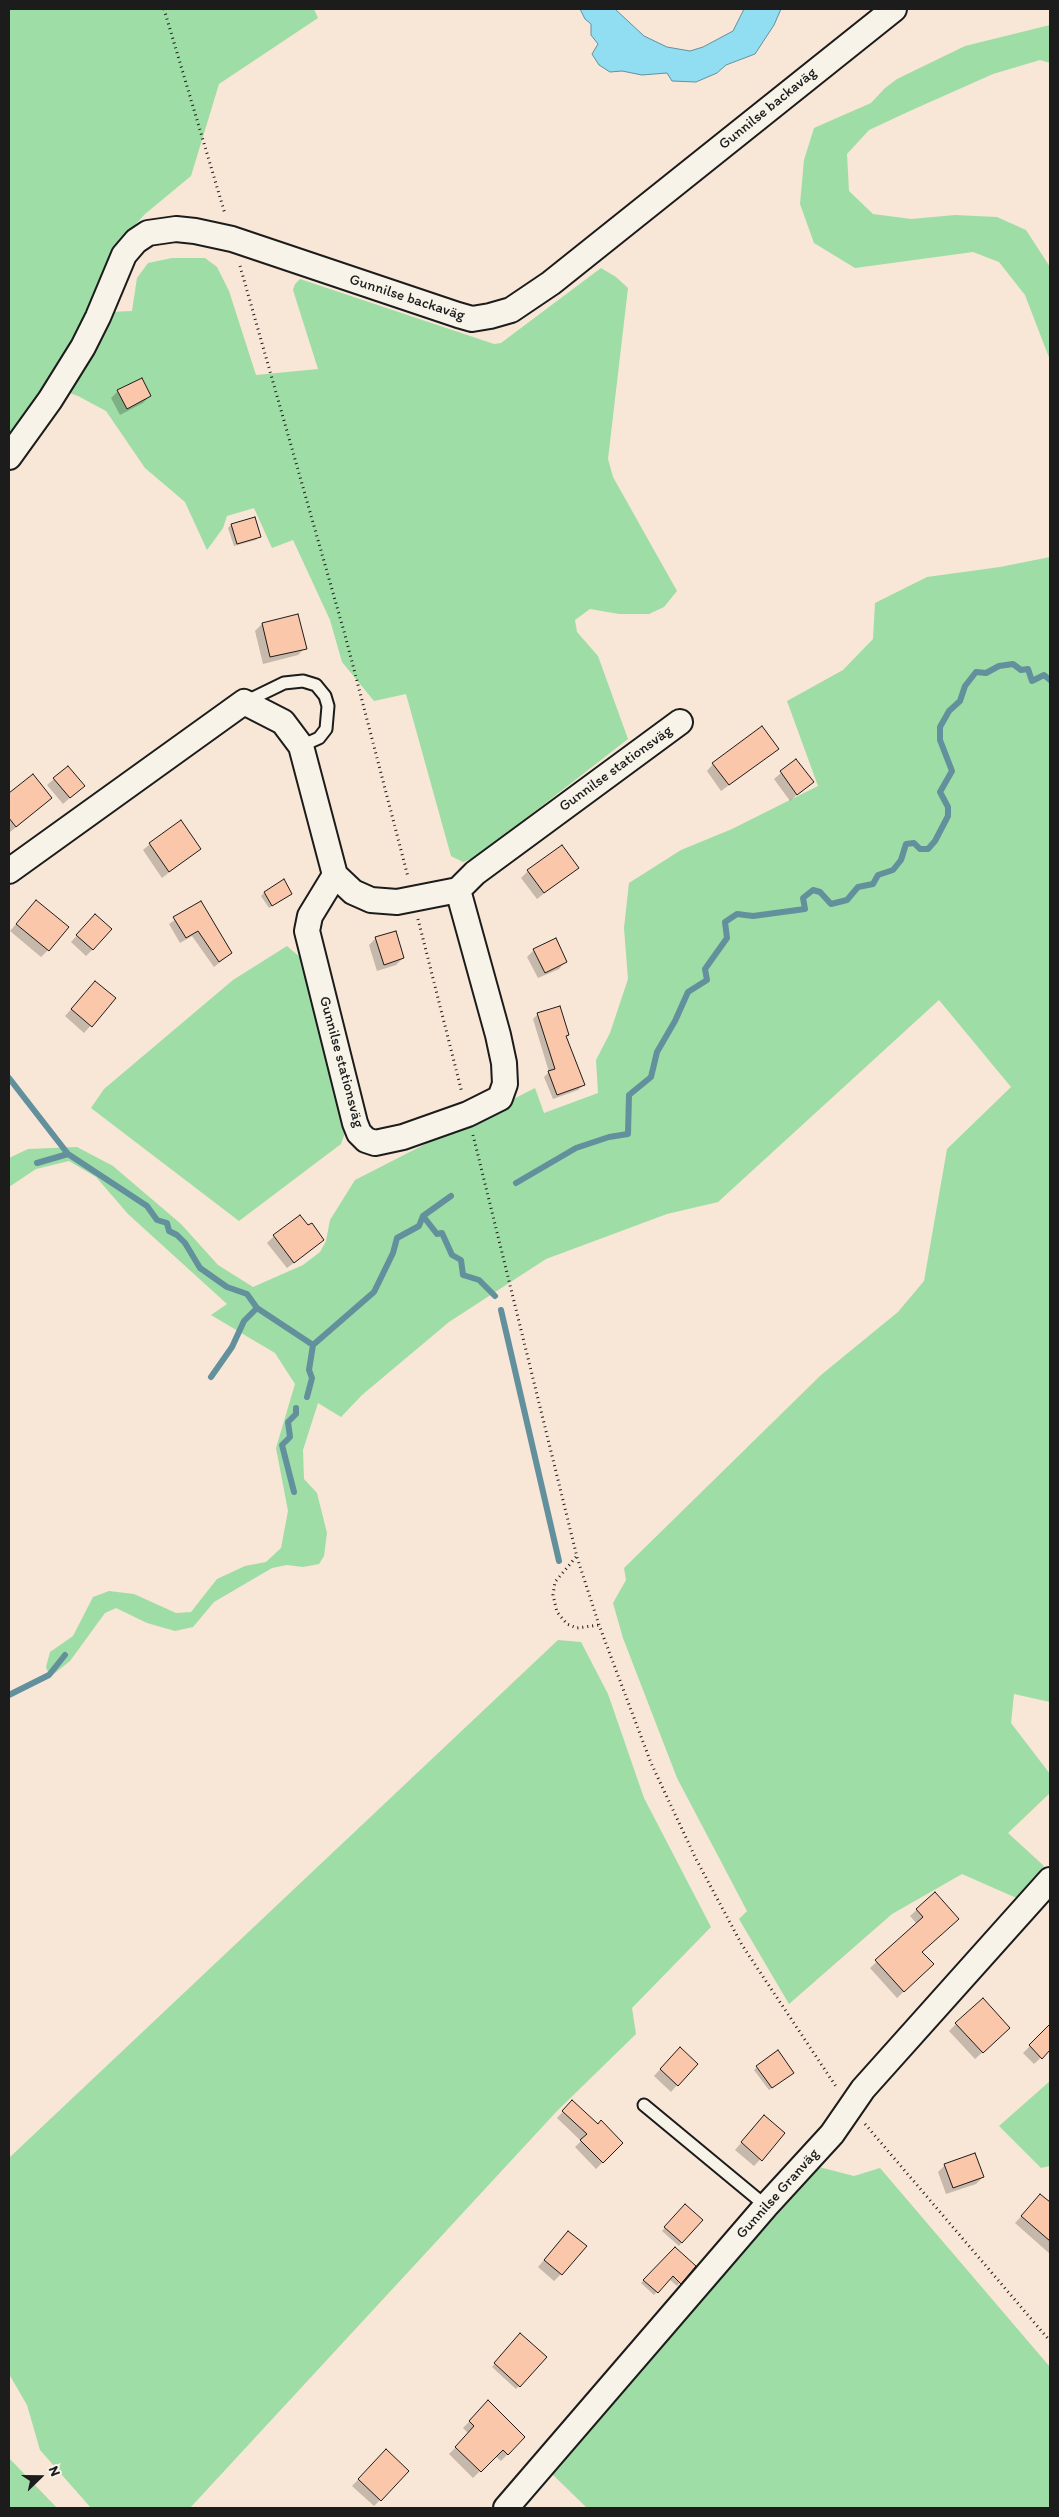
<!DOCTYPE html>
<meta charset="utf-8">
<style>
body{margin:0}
#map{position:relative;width:1059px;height:2517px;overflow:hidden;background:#f8e6d6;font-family:Itim,sans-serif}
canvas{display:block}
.frame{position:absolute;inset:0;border:10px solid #1c1c1c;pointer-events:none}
.north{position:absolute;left:15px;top:2452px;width:50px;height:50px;-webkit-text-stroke:4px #f7f3e8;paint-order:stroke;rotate:68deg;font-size:14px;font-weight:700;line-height:20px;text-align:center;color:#1c1c1c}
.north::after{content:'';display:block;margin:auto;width:18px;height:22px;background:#1c1c1c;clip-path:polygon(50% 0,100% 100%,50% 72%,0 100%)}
</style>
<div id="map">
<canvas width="1059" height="2517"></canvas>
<div class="frame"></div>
<div class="north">N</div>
</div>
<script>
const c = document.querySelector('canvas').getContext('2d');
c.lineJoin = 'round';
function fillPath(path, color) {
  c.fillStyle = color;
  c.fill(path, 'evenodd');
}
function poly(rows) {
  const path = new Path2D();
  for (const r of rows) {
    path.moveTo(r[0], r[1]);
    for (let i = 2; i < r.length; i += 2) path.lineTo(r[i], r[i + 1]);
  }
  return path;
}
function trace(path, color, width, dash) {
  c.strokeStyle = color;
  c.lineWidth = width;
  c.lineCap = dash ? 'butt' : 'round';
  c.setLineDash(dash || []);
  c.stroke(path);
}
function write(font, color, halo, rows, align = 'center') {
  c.font = font + ' Itim,sans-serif';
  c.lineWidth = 4;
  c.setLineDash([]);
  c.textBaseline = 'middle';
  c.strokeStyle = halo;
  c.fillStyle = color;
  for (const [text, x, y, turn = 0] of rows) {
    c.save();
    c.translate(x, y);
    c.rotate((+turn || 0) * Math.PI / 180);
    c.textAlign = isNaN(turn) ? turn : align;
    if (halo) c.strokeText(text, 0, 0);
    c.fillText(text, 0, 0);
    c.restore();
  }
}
const green = poly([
 [9,9,314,9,318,18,219,84,191,176,145,214,118,244,97,286,91,303,109,312,132,311,137,278,148,263,172,258,205,258,217,267,229,291,256,375,318,369,293,290,295,284,300,279,494,344,501,343,601,268,616,277,628,288,608,459,613,477,677,591,664,607,649,614,619,614,590,609,575,620,577,632,598,656,628,739,476,857,463,862,451,856,406,694,374,701,342,662,330,620,293,540,272,548,254,508,227,516,223,528,207,550,185,502,145,468,106,411,78,396,45,384,9,441],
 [1050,25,1050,63,1040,60,993,74,912,110,869,130,847,154,849,191,873,214,911,219,955,215,997,217,1026,230,1050,267,1050,360,1025,295,999,262,973,252,855,268,814,243,800,204,804,160,814,128,871,103,885,88,897,79,965,46],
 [1050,557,1050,1702,1014,1694,1011,1723,1050,1774,1050,1793,1008,1833,1044,1866,1021,1900,962,1874,892,1914,789,2004,739,1919,747,1911,677,1778,623,1638,613,1603,626,1580,624,1568,821,1375,898,1312,924,1281,947,1149,1011,1087,939,1000,718,1202,667,1214,546,1259,449,1322,362,1395,341,1417,318,1403,303,1450,304,1479,317,1493,327,1533,324,1556,319,1564,303,1567,287,1565,272,1568,214,1602,193,1627,175,1631,147,1623,116,1608,105,1613,70,1661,50,1677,46,1667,50,1652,73,1636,93,1597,109,1591,134,1594,176,1613,191,1612,217,1579,245,1566,266,1562,281,1548,288,1511,276,1448,295,1384,275,1353,211,1315,227,1304,128,1214,96,1177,69,1161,36,1169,9,1187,9,1158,28,1149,77,1147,113,1166,181,1224,218,1265,253,1287,303,1265,320,1252,326,1241,330,1220,355,1180,535,1088,544,1113,598,1093,596,1060,610,1033,628,979,624,928,629,883,681,850,732,829,818,786,787,701,843,670,873,639,875,603,927,577,1000,567],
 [287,946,301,958,346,1130,341,1144,239,1221,91,1108,104,1089,233,980],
 [558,1640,581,1642,608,1694,644,1798,711,1927,632,2008,636,2034,557,2111,190,2508,91,2508,40,2450,27,2405,9,2374,9,2158],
 [1050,2081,1050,2166,1041,2168,999,2126],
 [819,2167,854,2176,880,2168,1050,2367,1050,2508,587,2508,551,2473],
 [9,2458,57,2508,9,2508]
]);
const water = poly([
 [580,9,615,9,644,36,667,47,690,51,703,47,733,31,744,9,781,9,774,25,755,54,726,65,717,73,696,82,672,81,667,73,642,75,622,71,610,72,599,65,592,54,598,44,591,35,591,24,585,19,580,9]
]);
const shadow = poly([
 [118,391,150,396,143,403,120,415,111,398],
 [231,525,260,536,256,540,234,546,228,528],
 [262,624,305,648,298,655,263,664,255,631],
 [770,755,721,791,707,771,713,764],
 [796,760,812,782,790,801,774,779],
 [33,775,44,804,9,833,9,795],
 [54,779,83,786,63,804,47,785],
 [150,844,199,849,162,878,143,850],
 [577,868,537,899,521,878,528,871],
 [264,893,288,896,269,908,261,896],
 [36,901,48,950,41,957,10,931],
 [200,903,231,953,214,967,192,936,180,943,169,924],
 [88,923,93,949,86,956,71,942],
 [376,938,403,958,396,965,377,971,369,945],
 [534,950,565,962,559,969,538,978,527,957],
 [89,989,114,999,84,1033,65,1016],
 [538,1014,568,1035,565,1037,583,1085,578,1090,553,1099,544,1077,549,1072,533,1019],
 [274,1236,316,1246,287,1268,267,1243],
 [935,1893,921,1952,926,1971,897,1998,870,1968,917,1924,910,1916],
 [956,2024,1002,2035,975,2059,949,2031],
 [1050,2026,1050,2049,1034,2064,1023,2053],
 [673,2055,677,2085,671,2092,654,2076],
 [757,2067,789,2076,769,2090,754,2070],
 [572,2102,622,2143,596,2169,575,2147,581,2141,557,2118],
 [758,2123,784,2134,754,2166,735,2150],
 [945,2165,983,2177,976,2184,946,2194,938,2172],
 [1040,2196,1050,2204,1050,2254,1015,2223],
 [682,2208,701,2220,679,2246,662,2231],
 [562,2239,561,2274,554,2281,538,2267],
 [675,2248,694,2266,677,2286,669,2279,654,2295,641,2283],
 [517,2338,546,2357,516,2389,492,2367],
 [488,2402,524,2437,501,2461,495,2456,473,2478,449,2454,469,2434,463,2428],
 [379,2458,380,2500,374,2506,352,2486]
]);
const stream = poly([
 [9,1078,68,1154,147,1206,157,1220,167,1223,169,1231,177,1235,185,1243,200,1268,227,1287,247,1294,257,1308,313,1345],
 [37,1163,68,1154],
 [516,1183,576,1148,609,1137,628,1134,629,1095,651,1077,657,1052,675,1021,688,992,707,980,705,969,727,938,725,922,737,914,753,916,805,909,803,898,813,890,820,892,831,904,847,900,858,887,873,884,878,875,893,870,901,860,906,844,914,843,920,849,928,849,935,841,948,816,948,807,940,792,952,771,940,740,940,727,949,711,960,701,965,686,976,672,986,673,999,666,1013,664,1021,670,1028,669,1032,681,1044,675,1050,680],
 [423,1216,437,1234,442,1233,452,1255,461,1260,463,1275,479,1280,495,1296],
 [501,1310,559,1561],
 [211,1377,232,1347,244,1321,257,1308],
 [307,1397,312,1378,309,1370,313,1345,374,1292,393,1253,397,1238,419,1226,423,1216,451,1196],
 [294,1492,282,1445,290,1437,288,1422,296,1414,296,1408],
 [9,1695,49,1675,65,1655]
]);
const building = poly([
 [142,378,151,396,127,409,117,390,142,378],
 [255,517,261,537,237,544,231,524,255,517],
 [298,614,307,649,270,657,262,623,298,614],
 [762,726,779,749,729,785,712,763,762,726],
 [796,759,814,782,797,795,780,771,796,759],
 [68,766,85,786,70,798,53,778,68,766],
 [33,774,52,798,16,827,9,818,9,793,33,774],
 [181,820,201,849,169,872,149,843,181,820],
 [562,845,579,868,544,893,527,870,562,845],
 [284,879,292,894,272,906,264,892,284,879],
 [36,900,69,927,49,951,16,924,36,900],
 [201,901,232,953,219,962,198,931,186,938,173,917,201,901],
 [95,914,112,929,93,950,76,935,95,914],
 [396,931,404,958,384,965,375,937,396,931],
 [556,938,567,962,545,973,533,949,556,938],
 [95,981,116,998,92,1027,71,1009,95,981],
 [560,1006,569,1035,566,1036,585,1085,557,1095,548,1071,555,1069,537,1013,560,1006],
 [300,1215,308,1225,312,1223,324,1240,294,1263,273,1235,300,1215],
 [935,1892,959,1919,922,1952,934,1964,904,1992,875,1960,923,1917,916,1909,935,1892],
 [983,1998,1010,2028,983,2053,955,2023,983,1998],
 [1050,2024,1050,2050,1042,2059,1029,2045,1050,2024],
 [680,2047,698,2064,678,2086,660,2069,680,2047],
 [778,2050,794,2073,772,2088,756,2066,778,2050],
 [572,2100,598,2124,601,2120,623,2143,603,2163,580,2140,587,2134,562,2111,572,2100],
 [764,2115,785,2133,762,2161,741,2142,764,2115],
 [975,2153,984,2177,953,2188,944,2164,975,2153],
 [1040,2194,1050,2202,1050,2241,1021,2216,1040,2194],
 [685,2204,703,2220,682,2243,664,2227,685,2204],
 [568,2231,587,2246,562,2275,544,2260,568,2231],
 [675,2247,696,2266,681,2284,673,2276,658,2293,643,2280,675,2247],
 [520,2333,547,2357,520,2387,494,2363,520,2333],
 [488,2400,525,2437,508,2455,503,2450,481,2472,455,2447,474,2426,469,2421,488,2400],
 [386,2449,409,2471,381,2501,358,2479,386,2449]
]);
const path = poly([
 [164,9,225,214],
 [240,266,345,635,408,877],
 [418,919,462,1093],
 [473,1135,577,1557,599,1625,651,1763,696,1859,742,1945,837,2088],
 [576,1557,555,1582,553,1595,557,1612,567,1624,577,1628,599,1625],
 [865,2124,1050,2341]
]);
const service = poly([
 [245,702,284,683,303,681,316,685,325,696,328,706,326,729,319,738,301,746],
 [644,2105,766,2206]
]);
const minor = poly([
 [9,457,50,400,83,347,98,317,124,255,136,241,148,233,176,229,195,231,232,239,458,315,472,319,490,316,511,310,551,283,894,9],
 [9,871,244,702,283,722,301,746,335,875,353,892,371,900,397,902,458,890,475,873,680,722],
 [335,875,310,916,307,931,355,1123,359,1133,366,1140,375,1143,403,1137,468,1114,500,1098,505,1084,504,1063,498,1035,458,890],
 [506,2508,766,2206,832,2134,863,2089,1050,1880]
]);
const streetNames = [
 ["Gunnilse backaväg",768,109,-39],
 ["Gunnilse backaväg",407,298,18],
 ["Gunnilse stationsväg",616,769,-36],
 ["Gunnilse stationsväg",341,1062,75],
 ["Gunnilse Granväg",778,2194,-48]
];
fillPath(green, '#9edda5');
fillPath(water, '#91ddf1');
trace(water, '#62909c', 1);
fillPath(shadow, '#0003');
trace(stream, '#62909c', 6);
fillPath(building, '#fac7ab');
trace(building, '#1c1c1c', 1);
trace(service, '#1c1c1c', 15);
trace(minor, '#1c1c1c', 28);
trace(path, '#1c1c1c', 3, [1, 4]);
trace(service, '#f7f3e8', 11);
trace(minor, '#f7f3e8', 24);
write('15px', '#1c1c1c', '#f7f3e8', streetNames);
</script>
